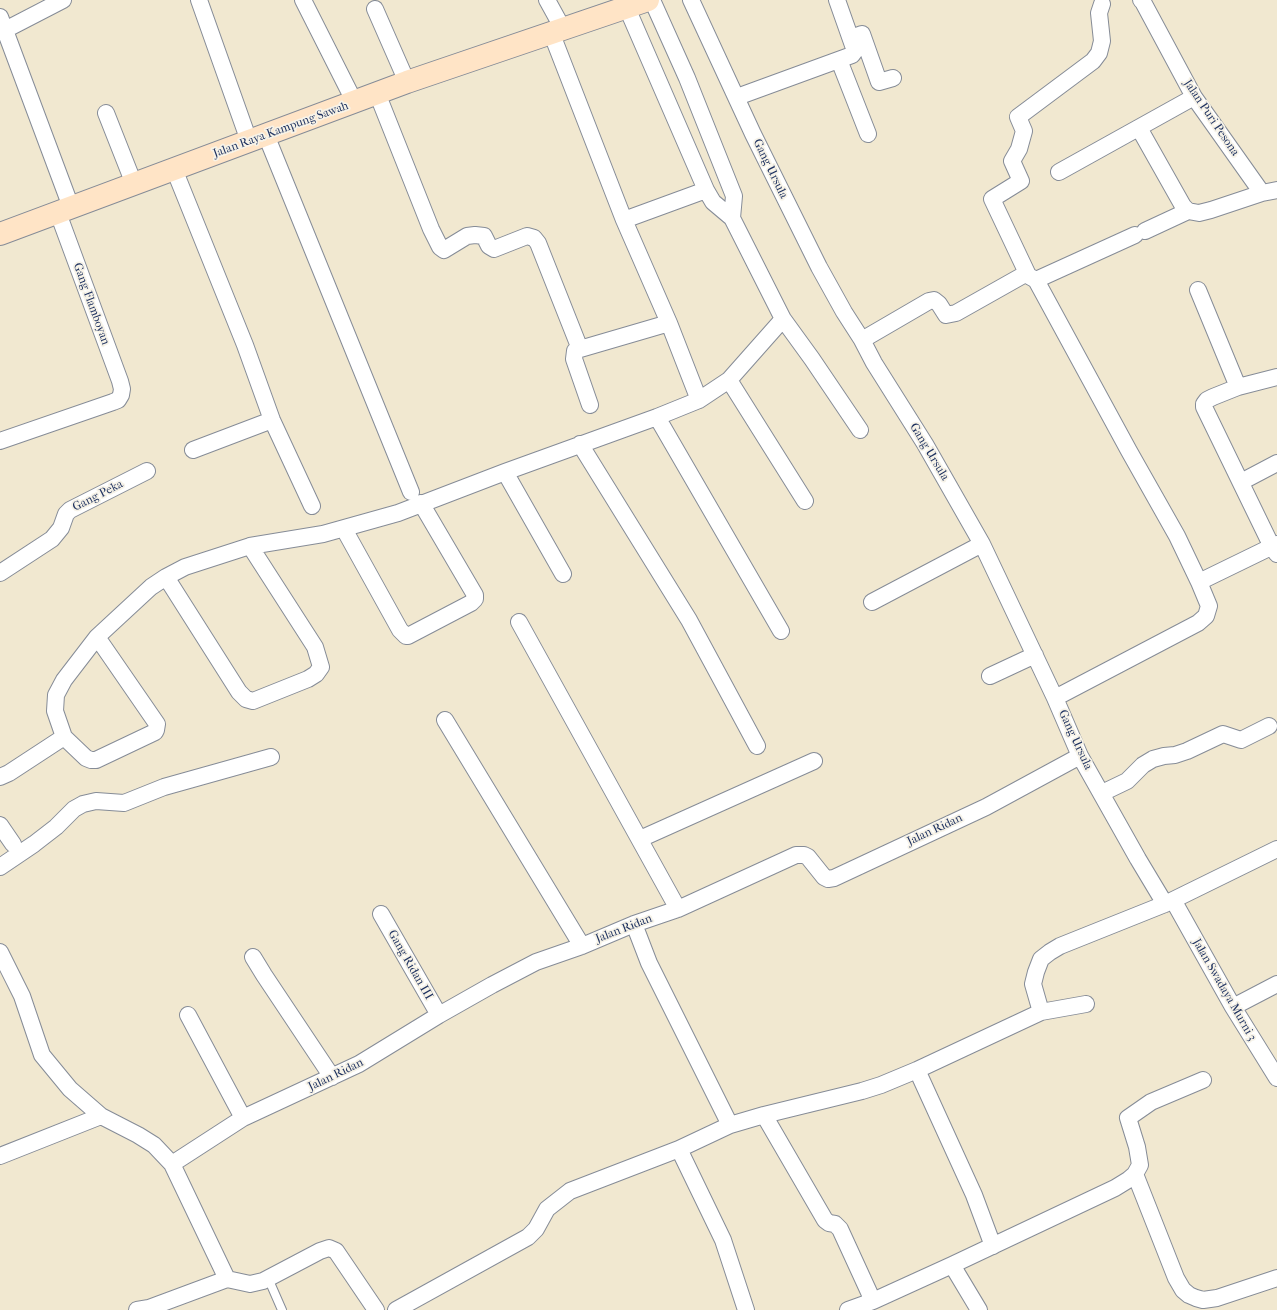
<!DOCTYPE html>
<style>
body{margin:0}
canvas{display:block;background:#f1e8d0}
</style>
<canvas width="1277" height="1310"></canvas>
<script>
const c = document.querySelector('canvas').getContext('2d');
c.lineJoin = 'round';
function poly(rows) {
  const path = new Path2D();
  for (const r of rows) {
    path.moveTo(r[0], r[1]);
    for (let i = 2; i < r.length; i += 2) path.lineTo(r[i], r[i + 1]);
  }
  return path;
}
function trace(path, color, width, dash) {
  c.strokeStyle = color;
  c.lineWidth = width;
  c.lineCap = dash ? 'butt' : 'round';
  c.setLineDash(dash || []);
  c.stroke(path);
}
function write(font, color, halo, rows, align = 'center') {
  c.font = font + ' "IM FELL French Canon",serif';
  c.lineWidth = 3.5;
  c.setLineDash([]);
  c.textBaseline = 'middle';
  c.strokeStyle = halo;
  c.fillStyle = color;
  for (const [text, x, y, turn = 0] of rows) {
    c.save();
    c.translate(x, y);
    c.rotate((+turn || 0) * Math.PI / 180);
    c.textAlign = isNaN(turn) ? turn : align;
    if (halo) c.strokeText(text, 0, 0);
    c.fillText(text, 0, 0);
    c.restore();
  }
}
const lane = poly([
 [268,1278,282,1310]
]);
const street = poly([
 [199,0,249,141],
 [303,0,355,103],
 [547,0,563,29],
 [652,0,687,78,734,196,732,218],
 [691,0,753,134,819,267,844,312,862,340,874,363,925,444,982,544,1055,698,1080,756,1138,859,1165,904],
 [1141,0,1143,2,1194,97,1262,193],
 [1102,4,1099,13,1102,41,1099,53,1093,61,1018,117,1024,131,1019,149,1012,161,1021,181,992,199,1027,273,1027,275,1036,280,1135,235],
 [375,9,407,82],
 [0,17,71,207],
 [5,30,63,0],
 [551,32,624,220,669,323,699,400],
 [851,38,862,34,879,82,893,78],
 [839,60,868,134],
 [377,93,431,229,440,247,444,250,467,236,475,235,484,236,489,246,494,249,527,236,534,238,538,243,580,349,669,323],
 [737,97,852,55,855,51,837,0],
 [106,113,134,184],
 [1139,128,1183,206,1188,211,1199,213,1211,210,1262,193,1277,190],
 [266,135,411,492],
 [174,169,245,345,272,420,312,506],
 [1059,172,1194,97],
 [624,220,706,190],
 [1145,231,1188,211],
 [1036,280,1129,451,1177,536,1199,582,1209,606,1206,616,1198,623,1055,698],
 [1198,290,1238,387],
 [783,319,812,359,860,430],
 [862,340,929,301,934,300,939,304,946,315,956,313,1027,273],
 [580,349,575,351,574,359,590,405],
 [1277,377,1238,387,1213,397,1207,400,1204,404,1204,407,1272,547,1277,554],
 [729,380,805,501],
 [657,417,781,631],
 [0,441,113,402,118,400,121,395,122,389,120,381,58,213],
 [580,444,689,620,757,746],
 [193,450,272,420],
 [505,472,563,574],
 [1241,482,1277,463],
 [344,529,400,630,406,636,408,636,471,603,475,599,475,595,421,503],
 [0,573,52,539,61,528,66,514,70,510,147,471],
 [166,577,239,692,246,699,253,701,308,679,316,674,321,667,315,647,250,546],
 [1199,582,1277,544],
 [872,602,982,544],
 [519,622,678,909],
 [990,676,1035,655],
 [445,720,582,946],
 [64,737,86,758,91,760,96,760,155,732,156,730,157,724,97,637],
 [0,777,9,773,64,737,55,711,56,695,64,680,97,637,151,587,166,577,185,567,250,546,323,534,398,513,505,472,657,417,699,400,729,380,783,319,732,218,713,202,706,190,627,8],
 [1102,793,1127,781,1143,765,1153,759,1164,756,1175,755,1187,751,1223,734,1241,740,1269,726],
 [0,825,13,844],
 [640,839,814,761],
 [0,867,34,844,56,827,74,809,83,804,96,801,124,803,164,787,271,757],
 [1173,900,1233,1007,1277,1078],
 [381,914,439,1015],
 [634,924,649,963,730,1125],
 [0,952,22,996,42,1055,70,1089,101,1116,138,1135,154,1145,172,1164,227,1279,250,1284,263,1281,320,1251,329,1248,336,1251,376,1310],
 [253,957,264,975,332,1077],
 [1233,1007,1277,984],
 [1041,1012,1086,1004],
 [188,1015,243,1118],
 [917,1070,974,1195,993,1246],
 [764,1115,825,1220,829,1223,835,1224,840,1229,873,1301],
 [679,1149,723,1240,746,1310],
 [0,1156,101,1116],
 [172,1164,243,1118,359,1064,439,1015,492,985,536,962,582,946,634,924,678,909,796,855,804,855,808,857,824,877,828,879,834,878,986,807,1080,756],
 [1135,1174,1176,1278,1183,1290,1189,1295,1196,1298,1203,1300,1217,1298,1277,1278],
 [952,1265,979,1310],
 [137,1310,149,1308,227,1279],
 [396,1310,528,1237,536,1229,547,1209,570,1191,679,1149,730,1125,764,1115,862,1091,881,1085,917,1070,1041,1012,1033,984,1036,972,1041,959,1050,952,1060,946,1165,904,1277,849],
 [848,1310,873,1301,952,1265,1115,1188,1128,1180,1135,1174,1140,1165,1137,1147,1128,1118,1151,1102,1203,1080]
]);
const secondary = poly([
 [0,234,407,82,648,0]
]);
const streetNames = [
 ["Jalan Puri Pesona",1211,118,56],
 ["Jalan Raya Kampung Sawah",281,130,-20],
 ["Gang Ursula",770,169,64],
 ["Gang Flamboyan",91,304,70],
 ["Gang Ursula",929,452,59],
 ["Gang Peka",98,496,-27],
 ["Gang Ursula",1075,740,65],
 ["Jalan Ridan",935,830,-25],
 ["Jalan Ridan",624,929,-21],
 ["Gang Ridan III",410,965,60],
 ["Jalan Swadaya Murni 3",1224,990,60],
 ["Jalan Ridan",336,1075,-26]
];
trace(lane, '#868c97', 10);
trace(street, '#868c97', 18);
trace(secondary, '#868c97', 24);
trace(lane, '#fff', 8);
trace(street, '#fff', 16);
trace(secondary, '#ffe4c6', 22);
write('12px', '#1b2f5e', '#f7f3e8', streetNames);
</script>
